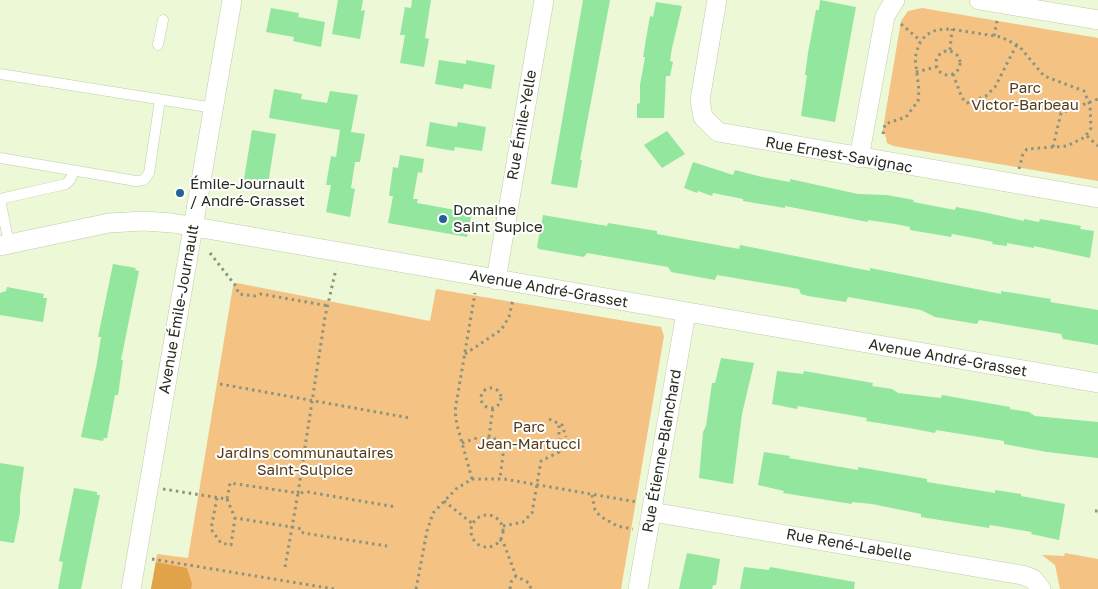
<!DOCTYPE html>
<meta charset="utf-8">
<style>
body{margin:0}
canvas{display:block;background:#ecf8d6}
</style>
<canvas width="1098" height="589"></canvas>
<script>
const c = document.querySelector('canvas').getContext('2d');
c.lineJoin = 'round';
function fillPath(path, color) {
  c.fillStyle = color;
  c.fill(path, 'evenodd');
}
function poly(rows) {
  const path = new Path2D();
  for (const r of rows) {
    if (r.length === 3) {
      path.moveTo(r[0] + r[2], r[1]);
      path.arc(r[0], r[1], r[2], 0, 2 * Math.PI);
      continue;
    }
    path.moveTo(r[0], r[1]);
    for (let i = 2; i < r.length; i += 2) path.lineTo(r[i], r[i + 1]);
  }
  return path;
}
function trace(path, color, width, dash) {
  c.strokeStyle = color;
  c.lineWidth = width;
  c.lineCap = dash ? 'butt' : 'round';
  c.setLineDash(dash || []);
  c.stroke(path);
}
function write(font, color, halo, rows, align = 'center') {
  c.font = font + ' "Golos Text",sans-serif';
  c.lineWidth = 4;
  c.setLineDash([]);
  c.textBaseline = 'middle';
  c.strokeStyle = halo;
  c.fillStyle = color;
  for (const [text, x, y, turn = 0] of rows) {
    c.save();
    c.translate(x, y);
    c.rotate((+turn || 0) * Math.PI / 180);
    c.textAlign = isNaN(turn) ? turn : align;
    if (halo) c.strokeText(text, 0, 0);
    c.fillText(text, 0, 0);
    c.restore();
  }
}
const green = poly([
 [922,8,1098,38,1098,181,893,146,887,143,885,134,882,134,901,21,908,11],
 [237,283,430,321,436,289,661,327,664,336,621,589,151,589,157,554,188,558,233,286],
 [1065,553,1098,559,1098,589,1060,589,1055,565,1042,555,1064,556]
]);
const forest = poly([
 [156,562,187,568,192,584,191,589,151,589]
]);
const building = poly([
 [338,0,363,0,361,11,365,10,360,39,332,34],
 [412,0,431,0,425,38,429,39,424,67,400,63,405,35,400,35,405,7,411,8],
 [583,0,610,0,580,160,582,160,577,188,551,184],
 [820,0,856,7,835,122,801,116,807,75,805,75,808,53,816,10,819,10],
 [656,2,682,6,672,48,670,61,673,62,670,76,666,76,664,118,637,118,637,104,640,103,640,85,645,57,643,57,650,16,653,17],
 [271,8,299,13,298,17,325,22,321,47,293,41,294,37,266,32],
 [439,60,466,64,466,60,495,65,491,89,464,84,463,89,435,84],
 [274,89,302,94,301,99,327,103,330,91,358,95,351,132,365,134,360,162,355,162,351,188,355,189,350,217,326,212,331,185,326,185,331,156,336,157,340,130,269,118],
 [430,122,457,127,458,122,486,127,482,151,455,147,454,151,426,146],
 [252,130,276,134,267,190,243,185],
 [667,131,685,154,662,168,644,145],
 [400,155,424,159,422,173,418,172,413,199,418,199,417,203,472,213,467,237,388,223,393,196,389,196,393,167,398,168],
 [693,162,733,175,735,170,762,177,790,182,790,179,858,194,887,195,914,200,913,202,955,210,956,207,983,212,1024,221,1024,219,1039,222,1040,219,1081,226,1080,229,1094,231,1090,258,1034,246,1034,248,1007,243,1007,246,992,244,993,242,979,239,952,234,951,237,910,230,910,227,895,224,868,220,868,222,785,206,785,208,743,201,743,199,713,193,712,196,698,191,697,193,684,188],
 [543,215,607,226,608,223,657,231,657,234,739,249,740,245,870,271,870,268,1001,294,1001,291,1051,299,1050,302,1098,310,1098,345,1063,339,1061,334,979,320,977,324,935,317,921,310,848,297,846,302,808,296,801,294,799,289,717,275,715,280,671,272,668,267,587,253,584,257,539,249,537,247],
 [113,264,136,268,135,270,139,271,121,360,123,360,118,395,115,395,107,438,104,438,103,441,81,437,97,363,101,337,98,337],
 [7,287,44,294,43,298,47,298,43,322,0,315,0,293,6,291],
 [721,358,754,363,742,414,733,484,699,478,703,432,706,426,712,383,715,383],
 [777,371,803,374,804,371,873,383,872,386,892,389,898,393,941,398,942,395,1010,407,1010,409,1029,412,1035,416,1098,422,1098,458,1047,452,1004,444,1004,441,936,430,935,433,909,428,866,421,867,418,798,406,797,409,772,404],
 [764,452,790,456,789,458,858,470,858,467,927,479,927,482,995,493,995,490,1021,494,1021,496,1065,504,1059,540,1031,534,1032,532,990,525,989,528,921,517,921,514,872,504,852,502,852,504,783,493,784,491,758,485],
 [0,463,24,467,20,497,20,513,14,543,0,541],
 [74,488,97,492,97,495,100,495,81,589,58,589,63,562,59,561],
 [687,553,720,559,716,585,713,585,712,589,679,589],
 [744,567,769,570,770,567,855,582,854,589,740,589]
]);
const path = poly([
 [901,24,921,41],
 [994,36,997,21],
 [950,50,952,29],
 [948,63,12],
 [916,72,936,67],
 [953,74,962,98,967,103,986,96,995,87,1017,44],
 [883,134,885,124,906,117,918,101,919,90,915,58,919,44,926,35,936,30,950,29,1001,37,1019,46,1044,76,1084,91,1090,105,1091,128,1085,137,1067,146,1027,149,1023,154,1019,169],
 [1087,136,1098,146],
 [1053,147,1061,113,1098,99],
 [210,253,235,285,239,294,255,296,261,294,329,306],
 [465,354,501,330,509,317,513,299],
 [220,384,410,418],
 [491,398,10],
 [549,419,562,425,566,437],
 [489,437,493,407],
 [462,443,477,438,497,439,502,446,503,455,500,478],
 [472,479,457,425,455,411,475,293],
 [163,489,227,499,230,483,298,493,325,317,336,269],
 [592,495,595,510,600,516,617,526,633,529],
 [217,498,211,529,221,543,231,545,235,518],
 [227,499,235,518,292,527,302,529,303,533,387,546],
 [444,501,473,524],
 [1095,511,1098,511],
 [487,531,16],
 [503,526,523,522,532,513,541,461,559,452,559,425,561,423],
 [500,539,504,544,516,576,529,583,531,589],
 [152,559,334,589],
 [285,567,298,493,308,492,396,507],
 [416,589,427,531,433,513,456,489,472,479,504,479,637,502],
 [510,589,511,582,516,576]
]);
const service = poly([
 [158,45,163,20],
 [0,74,214,108],
 [0,158,136,181,144,180,149,173,160,100],
 [0,199,66,184,70,180,74,171],
 [0,199,9,244]
]);
const minor = poly([
 [717,0,700,100,703,117,718,132,1098,198],
 [979,0,1098,20],
 [859,158,885,16,895,0],
 [0,246,109,223,144,221,172,223,1098,383],
 [496,280,544,0],
 [652,512,1022,575,1033,579,1041,589],
 [131,589,232,0],
 [638,589,686,313]
]);
const markers = [
 [180,193,5,"#206398"],
 [443,219,5,"#206398"]
];
const parkNames = [
 ["Parc",1025,88],
 ["Victor-Barbeau",1025,105],
 ["Parc",529,427],
 ["Jean-Martucci",529,444],
 ["Jardins communautaires",305,453],
 ["Saint-Sulpice",305,470]
];
const streetNames = [
 ["Rue Émile-Yelle",522,125,-80],
 ["Rue Ernest-Savignac",839,155,10],
 ["Avenue André-Grasset",549,289,10],
 ["Avenue Émile-Journault",179,309,-80],
 ["Avenue André-Grasset",948,358,10],
 ["Rue Étienne-Blanchard",662,451,-80],
 ["Rue René-Labelle",849,545,10]
];
const poiNames = [
 ["Émile-Journault",190,184],
 ["/ André-Grasset",190,201],
 ["Domaine",453,210],
 ["Saint Supice",453,227]
];
fillPath(green, '#f4c383');
fillPath(forest, '#e1a349');
fillPath(building, '#93e69e');
trace(service, '#c0cbab', 11);
trace(minor, '#c0cbab', 20);
trace(path, '#8c947d', 3, [2.5, 4]);
trace(service, '#fff', 10);
trace(minor, '#fff', 19);
for (const [x, y, r, color] of markers) {
  const dot = new Path2D();
  dot.arc(x, y, r, 0, 2 * Math.PI);
  c.fillStyle = color;
  c.fill(dot);
  trace(dot, '#fff', 2);
}
write('15px', '#543b16', '#fff', parkNames);
write('15px', '#282c20', '#fff', streetNames);
write('15px', '#282c20', '#fff', poiNames, 'left');
</script>
